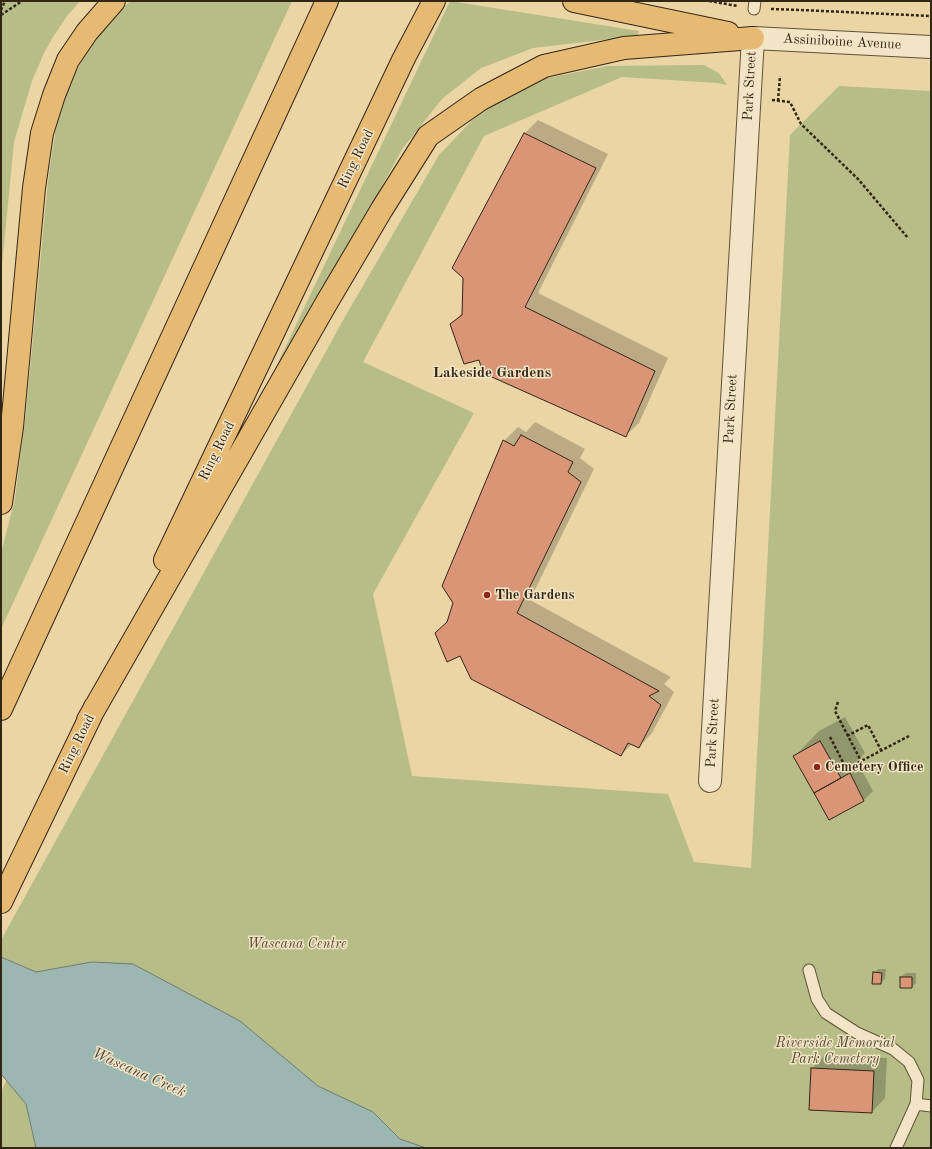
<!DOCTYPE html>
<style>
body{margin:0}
#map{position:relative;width:932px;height:1149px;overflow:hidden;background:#ebd5a5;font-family:"Old Standard TT",serif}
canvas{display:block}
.frame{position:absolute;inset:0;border:2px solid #322617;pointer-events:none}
</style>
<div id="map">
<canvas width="932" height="1149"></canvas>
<div class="frame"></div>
</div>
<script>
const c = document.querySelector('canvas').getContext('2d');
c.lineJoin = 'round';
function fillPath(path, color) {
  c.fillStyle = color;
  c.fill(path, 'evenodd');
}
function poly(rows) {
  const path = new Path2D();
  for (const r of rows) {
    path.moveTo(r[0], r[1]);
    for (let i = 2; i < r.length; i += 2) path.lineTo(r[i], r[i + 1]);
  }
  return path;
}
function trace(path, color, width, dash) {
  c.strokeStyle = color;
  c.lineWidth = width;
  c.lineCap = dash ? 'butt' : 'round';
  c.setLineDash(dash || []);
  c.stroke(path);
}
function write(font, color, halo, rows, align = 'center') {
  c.font = font + ' "Old Standard TT",serif';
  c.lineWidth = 3;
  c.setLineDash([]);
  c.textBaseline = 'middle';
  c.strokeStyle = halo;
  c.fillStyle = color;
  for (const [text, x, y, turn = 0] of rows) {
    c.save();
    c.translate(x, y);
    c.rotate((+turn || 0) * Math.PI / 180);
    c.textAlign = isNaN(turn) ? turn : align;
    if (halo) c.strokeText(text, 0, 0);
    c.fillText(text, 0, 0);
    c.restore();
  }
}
const green = poly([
 [1,1,80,1,67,16,53,37,44,53,32,81,14,142,1,275],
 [131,1,292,1,1,629,1,553,15,499,26,412,48,181,58,113,83,57,115,13],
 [450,1,639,31,637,36,533,48,481,68,442,99,403,148,268,391,265,390],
 [704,65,719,73,727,85,717,83,622,77,484,136,363,362,474,413,373,594,412,776,668,794,694,862,751,868,790,135,839,86,931,91,931,1148,1,1148,1,1092,60,968,36,972,1,957,1,940,346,315,439,155,480,112,537,80,608,66]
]);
const water = poly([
 [1,957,36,972,92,962,133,964,240,1021,318,1086,373,1112,400,1139,426,1148,36,1148,26,1104,1,1074,1,957]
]);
const shadow = poly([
 [538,120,608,154,538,293,668,358,639,423,625,436,479,358,451,324,463,312,524,134],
 [535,422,585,449,580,458,594,469,530,600,671,677,664,684,674,692,652,733,639,747,632,744,621,755,449,620,454,603,443,586,504,441,518,427,526,432],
 [845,717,865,753,846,772,859,765,873,791,864,800,829,819,795,756,819,731],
 [878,969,886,969,885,979,881,983,874,973],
 [906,973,916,973,916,983,912,987,901,977],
 [825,1055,887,1058,885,1098,872,1112,812,1069]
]);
const building = poly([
 [524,133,596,168,525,307,655,371,626,437,483,373,479,360,464,364,450,324,462,315,463,278,452,268,524,133],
 [521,435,573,462,568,472,581,482,517,613,659,691,649,696,661,705,639,748,628,743,621,756,471,679,460,656,447,662,435,633,447,622,453,603,442,586,503,440,514,446,521,435],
 [820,741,841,778,814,793,793,756,820,741],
 [850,773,864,801,829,820,814,793,850,773],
 [873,972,882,973,881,984,872,984,873,972],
 [900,977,912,977,912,988,900,988,900,977],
 [811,1068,874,1071,872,1113,809,1110,811,1068]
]);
const path = poly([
 [709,1,738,6],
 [771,9,801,10,931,16],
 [1,10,5,1],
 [1,15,22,1],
 [772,100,790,102,801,124,858,179,908,238],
 [778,101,780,76],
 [838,702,835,711,861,761],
 [847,736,868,725,881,750],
 [830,737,846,768],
 [840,772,909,736]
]);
const service = poly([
 [754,9,755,1],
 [809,970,817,999,826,1013,857,1033,893,1049,909,1062,918,1080,916,1104,896,1148],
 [916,1104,931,1106]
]);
const minor = poly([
 [710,781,753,38]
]);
const tertiary = poly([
 [753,38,931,47]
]);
const motorway = poly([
 [574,1,728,33],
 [1,503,12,427,34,188,42,133,54,95,68,60,87,32,114,1],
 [165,560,404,58,434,1],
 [1,709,327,1],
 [88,720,327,302,382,209,428,136,481,99,544,66,624,48,753,38],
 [1,902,95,707]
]);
const markers = [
 [487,595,4,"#8f2418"],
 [817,767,4,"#8f2418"]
];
const streetNames = [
 ["Assiniboine Avenue",842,42,3],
 ["Park Street",750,86,-87],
 ["Ring Road",356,159,-64],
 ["Park Street",731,409,-87],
 ["Ring Road",217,451,-64],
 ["Park Street",713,733,-87],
 ["Ring Road",77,744,-64]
];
const poiNames = [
 ["The Gardens",495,595],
 ["Cemetery Office",825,767]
];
const parkNames = [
 ["Wascana Centre",297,944],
 ["Riverside Memorial",835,1043],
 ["Park Cemetery",835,1059]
];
const neighbourhoodNames = [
 ["Lakeside Gardens",492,373]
];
const waterNames = [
 ["Wascana Creek",139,1073,24]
];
fillPath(green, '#b6bd87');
fillPath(water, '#9cb6b1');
trace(water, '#727c73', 1);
fillPath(shadow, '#0003');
fillPath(building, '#da9577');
trace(building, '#322617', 1);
trace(service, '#60523a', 13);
trace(minor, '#60523a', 24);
trace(tertiary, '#60523a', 24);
trace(motorway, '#322617', 24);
trace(path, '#322617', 2.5, [3, 2]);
trace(service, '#f2e4c4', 11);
trace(minor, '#f2e4c4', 22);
trace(tertiary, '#f2e4c4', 22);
trace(motorway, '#e6ba72', 22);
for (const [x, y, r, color] of markers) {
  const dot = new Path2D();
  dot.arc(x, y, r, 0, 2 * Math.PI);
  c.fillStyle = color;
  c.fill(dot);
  trace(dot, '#f2e4c4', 1.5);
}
write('14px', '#322617', '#f2e4c4', streetNames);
write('bold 14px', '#322617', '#f2e4c4', poiNames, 'left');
write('italic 14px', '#534c33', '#f2e4c4', parkNames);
write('bold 15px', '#322617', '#f2e4c4', neighbourhoodNames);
write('italic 15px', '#4c4a3e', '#f2e4c4', waterNames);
</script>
